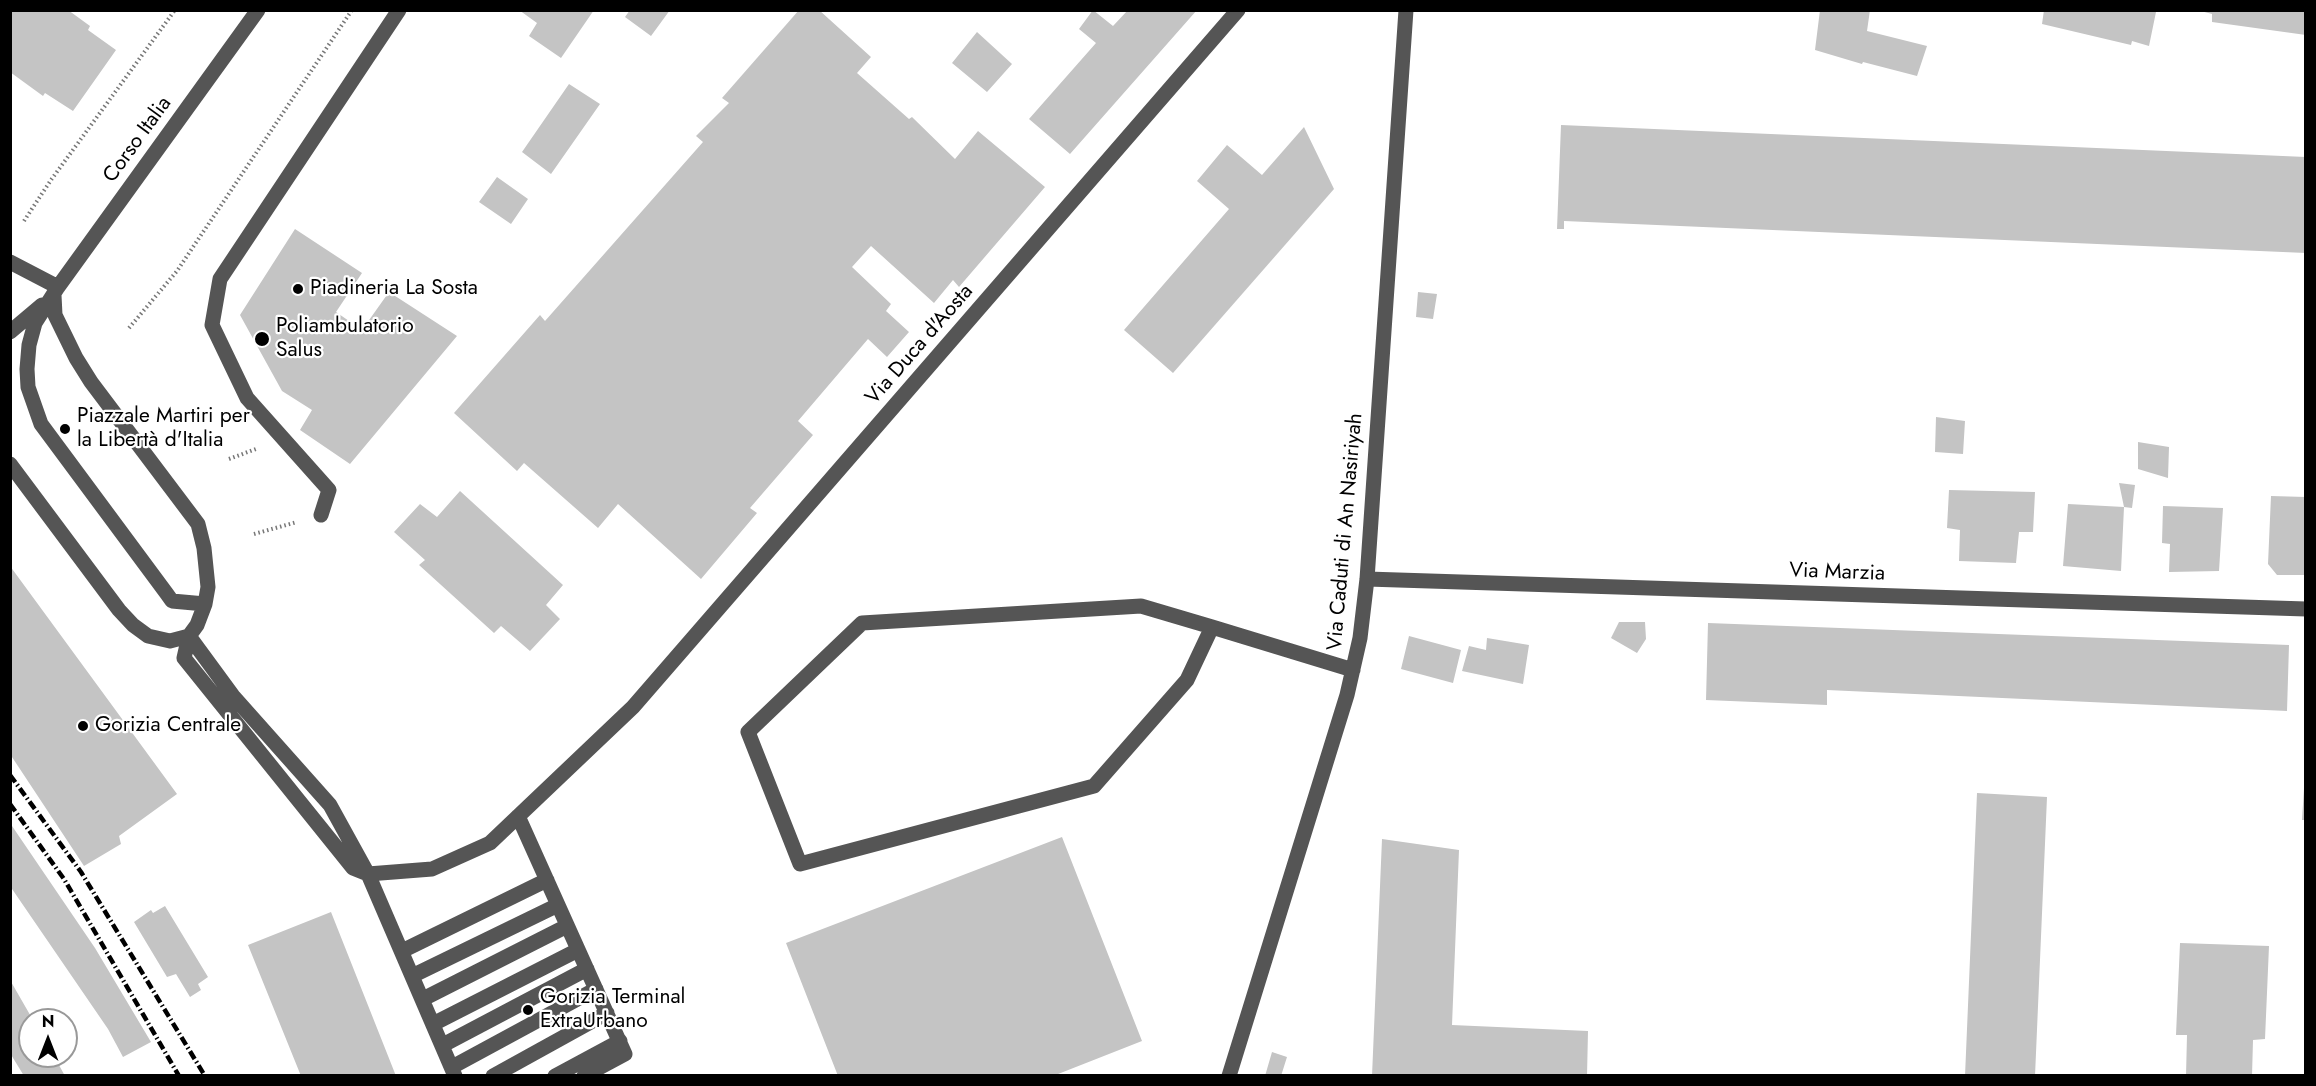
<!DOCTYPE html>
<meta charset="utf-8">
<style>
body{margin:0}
#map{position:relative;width:2316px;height:1086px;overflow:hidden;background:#fff;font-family:Jost,sans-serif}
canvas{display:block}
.frame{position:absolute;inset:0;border:12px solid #000;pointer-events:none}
.north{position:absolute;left:18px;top:1008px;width:60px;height:60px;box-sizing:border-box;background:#fff;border:2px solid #999;border-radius:50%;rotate:0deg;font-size:16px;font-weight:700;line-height:24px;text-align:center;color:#000}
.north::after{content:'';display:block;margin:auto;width:21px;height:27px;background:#000;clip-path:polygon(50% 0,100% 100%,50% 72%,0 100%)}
</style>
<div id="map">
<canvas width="2316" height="1086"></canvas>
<div class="frame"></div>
<div class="north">N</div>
</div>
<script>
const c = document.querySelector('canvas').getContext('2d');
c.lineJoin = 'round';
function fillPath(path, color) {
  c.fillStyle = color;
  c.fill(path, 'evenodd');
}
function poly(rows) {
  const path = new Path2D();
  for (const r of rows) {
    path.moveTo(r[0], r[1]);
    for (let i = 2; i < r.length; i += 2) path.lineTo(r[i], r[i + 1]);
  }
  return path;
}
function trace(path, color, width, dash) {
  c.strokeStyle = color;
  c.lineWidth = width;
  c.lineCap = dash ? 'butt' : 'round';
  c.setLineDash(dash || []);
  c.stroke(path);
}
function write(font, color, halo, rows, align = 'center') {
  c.font = font + ' Jost,sans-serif';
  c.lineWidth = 4.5;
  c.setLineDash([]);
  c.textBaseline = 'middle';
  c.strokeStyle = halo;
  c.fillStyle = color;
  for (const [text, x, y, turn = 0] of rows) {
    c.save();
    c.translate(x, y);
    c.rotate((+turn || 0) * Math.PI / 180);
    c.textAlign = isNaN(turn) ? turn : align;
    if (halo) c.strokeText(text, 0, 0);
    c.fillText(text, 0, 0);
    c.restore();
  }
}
const building = poly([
 [10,10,68,10,90,26,88,30,116,50,73,111,45,93,43,96,10,72],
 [519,10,594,10,561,58,529,36,537,23],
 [630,10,670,10,651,36,625,17],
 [799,10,819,10,871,57,857,73,909,119,912,117,955,159,978,131,1045,187,959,287,953,280,934,303,871,246,852,267,891,304,886,311,909,332,887,357,868,339,798,421,813,435,750,508,757,513,701,579,618,504,598,528,524,463,517,471,454,413,540,315,545,321,703,142,696,136,729,103,722,98],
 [1093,10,1113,26,1128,10,1197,10,1070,154,1029,119,1096,43,1079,29],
 [1820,10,1870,10,1867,31,1927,46,1917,76,1863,62,1862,64,1815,50],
 [2044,10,2143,10,2156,12,2149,46,2132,41,2131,45,2042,24],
 [2197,10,2306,10,2306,35,2212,22,2212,14],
 [977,32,1012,64,987,92,952,63],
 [569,84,600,104,551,174,522,152],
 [1561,125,2306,157,2306,253,1564,221,1564,229,1557,229],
 [1304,127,1334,189,1173,373,1124,330,1229,209,1197,181,1227,145,1262,175],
 [497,177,528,199,511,224,479,202],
 [295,229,362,273,336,312,362,330,389,292,457,336,350,464,300,430,312,410,282,391,240,315],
 [1418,292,1437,294,1433,319,1416,317],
 [1936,417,1965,421,1963,454,1935,452],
 [2138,442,2169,447,2168,478,2138,469],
 [2119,483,2135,485,2132,508,2124,507],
 [1949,490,2035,492,2033,532,2019,532,2016,563,1959,561,1960,530,1947,528],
 [460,491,563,585,546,605,560,619,530,651,501,626,494,633,419,565,425,560,394,532,420,504,437,517],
 [2271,496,2306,497,2306,575,2277,575,2268,564],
 [2068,504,2124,507,2121,571,2063,566],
 [2163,506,2223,508,2219,571,2169,572,2170,544,2162,543],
 [10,566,177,794,119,836,121,844,84,866,10,754],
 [1619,622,1645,622,1646,639,1637,653,1611,638],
 [1708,623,2289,645,2287,711,1827,690,1827,705,1706,700],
 [1409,636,1461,650,1453,683,1401,669],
 [1487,638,1529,645,1523,684,1462,671,1469,646,1486,650],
 [2304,788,2306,788,2306,820,2302,820],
 [1977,793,2047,797,2035,1076,1965,1076],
 [10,823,95,948,151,1042,123,1057,108,1029,10,886],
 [1062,837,1142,1041,1053,1076,838,1076,786,943],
 [1382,839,1459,850,1452,1025,1588,1031,1587,1076,1372,1076],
 [165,906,208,977,198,984,201,990,190,997,176,974,167,977,134,922,151,910,153,913],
 [331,912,396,1076,301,1076,248,945],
 [2180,943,2269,946,2265,1039,2253,1040,2252,1076,2186,1076,2187,1035,2176,1035],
 [10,980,33,1020,30,1020,30,1056,54,1056,65,1076,24,1076,21,1071,10,1053],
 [1272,1052,1287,1057,1281,1076,1265,1076]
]);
const path = poly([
 [24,221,51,180,175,10],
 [129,328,177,271,352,10],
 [229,459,256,449],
 [254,534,297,522]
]);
const minor = poly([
 [10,262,58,287],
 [10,332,42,305],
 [10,464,119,610,133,625,148,636,170,641,189,636,197,625,205,604,208,587,204,548,198,524,91,382,76,358,55,315,54,295],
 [321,515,329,490,247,398,212,325,220,279,399,10],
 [1367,579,2306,609],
 [205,604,172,601,167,594,41,424,28,387,27,369,29,345,35,323,58,287,258,10],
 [1212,627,1187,680,1094,786,800,864,748,732,862,623,1141,606,1212,627,1353,670],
 [189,636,184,658,353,868,368,874,432,869,490,843,633,707,1238,10],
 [189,636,233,696,330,805,368,874,455,1076],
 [518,816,625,1054,584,1076],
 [402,951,547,880],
 [412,976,558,905],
 [423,999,567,926],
 [433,1024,578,950],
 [443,1045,587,969],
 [452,1067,596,989],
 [493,1076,607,1013],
 [555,1076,620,1041],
 [1229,1076,1347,695,1360,638,1367,579,1406,10]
]);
const rail = poly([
 [10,775,81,872,205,1076],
 [10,804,64,879,179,1076]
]);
const markers = [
 [298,289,6,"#000"],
 [262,339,8,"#000"],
 [65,429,6,"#000"],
 [83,726,6,"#000"],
 [528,1010,6,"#000"]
];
const streetNames = [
 ["Corso Italia",138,140,-54],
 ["Via Duca d'Aosta",920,345,-49],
 ["Via Caduti di An Nasiriyah",1346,532,-85],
 ["Via Marzia",1837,573,2]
];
const poiNames = [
 ["Piadineria La Sosta",310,289],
 ["Poliambulatorio",276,327],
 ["Salus",276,351],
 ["Piazzale Martiri per",77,417],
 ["la Libertà d'Italia",77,441],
 ["Gorizia Centrale",95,726],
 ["Gorizia Terminal",540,998],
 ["ExtraUrbano",540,1022]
];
fillPath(building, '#c4c4c4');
trace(path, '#777', 4, [1.5, 3]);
trace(minor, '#555', 15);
trace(rail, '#000', 4.5, [9, 3, 1.5, 3]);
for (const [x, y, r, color] of markers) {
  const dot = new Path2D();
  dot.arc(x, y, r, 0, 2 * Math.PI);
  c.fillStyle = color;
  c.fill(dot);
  trace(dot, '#fff', 2);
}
write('21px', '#000', '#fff', streetNames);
write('21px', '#000', '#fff', poiNames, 'left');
</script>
